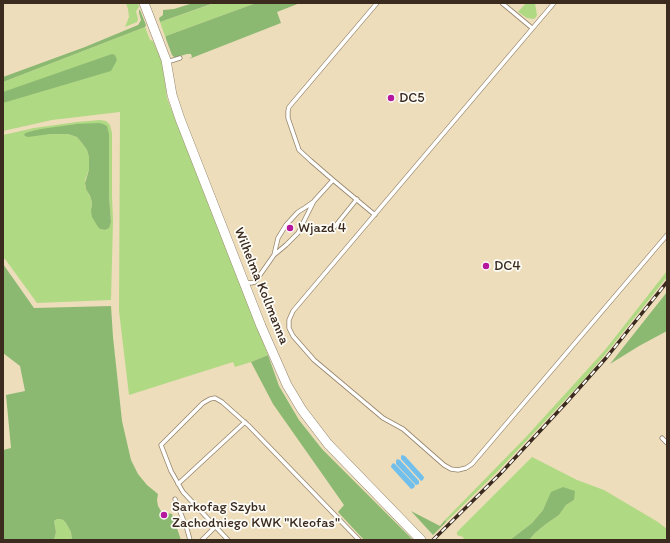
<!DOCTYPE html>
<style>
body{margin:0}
#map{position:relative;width:670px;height:543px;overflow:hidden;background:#edddbb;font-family:Itim,sans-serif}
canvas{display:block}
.frame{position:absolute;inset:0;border:4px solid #3b2a1e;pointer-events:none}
</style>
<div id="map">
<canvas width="670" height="543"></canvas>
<div class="frame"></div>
</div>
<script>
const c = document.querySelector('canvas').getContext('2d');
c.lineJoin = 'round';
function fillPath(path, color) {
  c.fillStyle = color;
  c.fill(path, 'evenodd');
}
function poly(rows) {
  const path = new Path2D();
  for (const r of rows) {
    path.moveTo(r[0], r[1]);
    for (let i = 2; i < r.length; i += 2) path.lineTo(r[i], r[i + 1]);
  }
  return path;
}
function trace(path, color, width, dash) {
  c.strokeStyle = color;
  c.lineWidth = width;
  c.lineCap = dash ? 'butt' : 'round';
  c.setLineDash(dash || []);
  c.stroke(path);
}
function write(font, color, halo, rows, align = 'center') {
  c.font = font + ' Itim,sans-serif';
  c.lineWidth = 3.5;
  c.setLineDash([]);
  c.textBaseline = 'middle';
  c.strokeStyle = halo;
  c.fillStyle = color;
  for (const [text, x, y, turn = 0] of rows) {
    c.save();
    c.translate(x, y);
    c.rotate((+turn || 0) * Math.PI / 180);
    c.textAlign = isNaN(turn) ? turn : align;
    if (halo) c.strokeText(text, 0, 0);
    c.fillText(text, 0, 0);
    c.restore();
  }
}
const green = poly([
 [126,3,138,3,139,7,136,11,138,19,137,22,125,27,129,17,128,9],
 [215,3,256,3,166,36,166,39,160,22],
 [526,3,535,3,537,15,536,17,534,19,527,18,518,12],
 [145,27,150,40,153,41,162,62,167,98,268,355,251,362,235,367,233,362,129,395,119,311,120,112,52,120,3,131,3,82],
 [100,120,106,121,110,125,112,133,112,196,113,221,111,300,37,303,5,259,3,259,3,135,34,128,77,122],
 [76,124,109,134,109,196,111,222,105,230,100,229,91,208,92,202,91,199,85,186,85,180,89,170,89,157,87,150,82,143,77,137,68,134,54,133,34,135,28,132],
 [667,271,667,277,608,351,581,383,497,472,446,522,445,520,526,437,605,350],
 [532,457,577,480,604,490,658,522,667,529,667,540,529,540,535,533,546,524,559,515,566,505,574,500,552,492,543,510,532,523,510,540,464,540,463,537,457,535,457,532],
 [57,519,60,519,63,520,66,523,71,532,72,540,54,540,56,532,54,521]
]);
const forest = poly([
 [193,3,214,3,160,22,159,18,163,15,163,10,174,9],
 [256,3,300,3,277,12,281,23,189,59,192,57,191,54,187,54,177,57,174,57,172,55,166,39,166,36],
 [139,10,140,10,146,25,145,27,3,82,3,77,85,47,138,25,140,22,141,20,139,13],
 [112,54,115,55,117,60,111,71,3,103,3,92],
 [99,123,103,124,107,126,109,134,109,196,111,222,109,228,105,230,100,229,98,227,92,217,91,211,92,202,90,196,86,189,85,183,89,170,89,157,87,150,82,143,77,137,68,134,50,134,28,137,25,136,24,134,28,132,41,129,76,124],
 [3,264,34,308,111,306,113,337,122,421,131,460,138,474,147,485,158,494,157,500,158,506,161,511,163,513,161,514,162,518,167,516,167,513,172,514,181,540,72,540,71,532,66,523,63,520,60,519,57,519,54,521,56,532,54,540,3,540,3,450,11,448,6,395,25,391,20,366,3,353],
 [667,292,667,331,639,346,610,364],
 [268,355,279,386,299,420,322,449,413,540,364,540,338,512,344,505,273,404,251,362],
 [563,487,575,491,574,500,566,505,559,515,546,524,535,533,529,540,510,540,532,523,543,510,551,492],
 [411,511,440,526,445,520,446,522,433,535]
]);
const water = poly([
 [402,455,405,456,424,477,423,480,421,481,401,459,401,456],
 [397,459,400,460,419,481,419,484,416,485,396,464,396,461],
 [393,463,395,464,415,485,414,488,411,489,391,467,391,466]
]);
const service = poly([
 [502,3,532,28],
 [554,3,293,311,289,320,289,328,293,336,314,360,383,418,403,429,444,465,451,469,458,470,466,468,472,464,667,235],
 [167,62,180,58],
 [333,180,311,161,299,150,288,118,288,111,289,107,377,3],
 [332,230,357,199],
 [274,255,278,238,286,225,298,212,306,207,313,202],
 [245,282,251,283,255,282,274,255,286,245,298,233,314,201,333,180,375,215],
 [662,438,667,443],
 [178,484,245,422],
 [175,499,187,529,190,540],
 [202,540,220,522],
 [228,540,183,492,171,471,161,445,203,403,210,399,215,398,222,402,249,426,359,540]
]);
const tertiary = poly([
 [144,3,166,60,172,95,180,119,261,326,287,385,302,410,328,444,421,540]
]);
const rail = poly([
 [433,540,500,474,566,403,606,358,667,282]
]);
const markers = [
 [391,98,4,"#b5179e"],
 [290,228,4,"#b5179e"],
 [486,266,4,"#b5179e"],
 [164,515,4,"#b5179e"]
];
const poiNames = [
 ["DC5",399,98],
 ["Wjazd 4",298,228],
 ["DC4",494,266],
 ["Sarkofag Szybu",172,507],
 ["Zachodniego KWK \"Kleofas\"",172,523]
];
const streetNames = [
 ["Wilhelma Kollmanna",261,286,68]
];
fillPath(green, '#b0d984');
fillPath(forest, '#8cb972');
fillPath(water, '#72bfec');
trace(service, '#94846c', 5);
trace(tertiary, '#94846c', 10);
trace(service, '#fff', 3.5);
trace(tertiary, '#fff', 9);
trace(rail, '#3b2a1e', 3.5);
trace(rail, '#fdfcf7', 2, [6]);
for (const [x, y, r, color] of markers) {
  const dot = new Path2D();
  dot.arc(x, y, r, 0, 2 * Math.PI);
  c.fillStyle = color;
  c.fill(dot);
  trace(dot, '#fdfcf7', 1.5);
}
write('14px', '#3b2a1e', '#fdfcf7', poiNames, 'left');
write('14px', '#3b2a1e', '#fdfcf7', streetNames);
</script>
